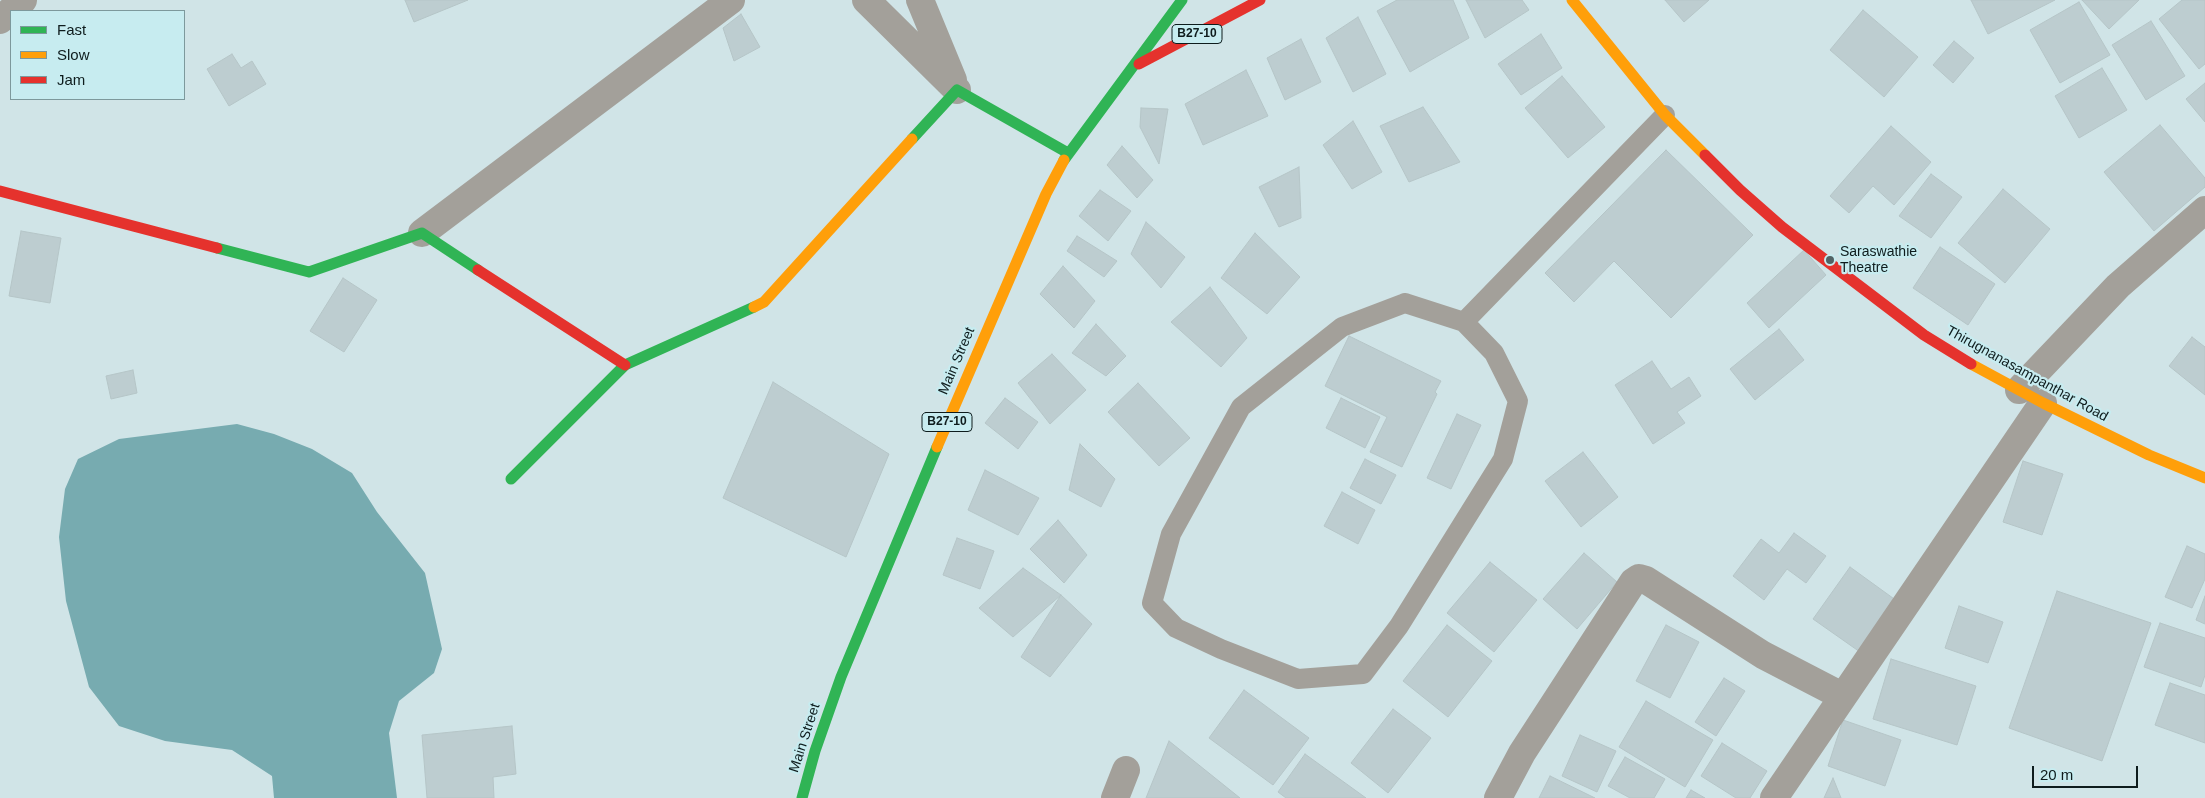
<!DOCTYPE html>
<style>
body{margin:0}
#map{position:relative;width:2205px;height:798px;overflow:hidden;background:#d0e4e7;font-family:Helvetica,sans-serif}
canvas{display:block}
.legend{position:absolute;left:10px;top:10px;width:175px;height:90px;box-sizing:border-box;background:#c7ecf0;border:1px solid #7d999c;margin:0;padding:6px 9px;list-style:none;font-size:15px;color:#0e1c1d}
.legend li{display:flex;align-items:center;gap:10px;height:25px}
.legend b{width:25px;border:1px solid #7d999c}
.scale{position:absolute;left:2032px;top:766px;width:106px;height:22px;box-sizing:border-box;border:2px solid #0e1c1d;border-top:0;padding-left:6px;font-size:15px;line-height:18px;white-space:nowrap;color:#0e1c1d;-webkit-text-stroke:4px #c7ecf0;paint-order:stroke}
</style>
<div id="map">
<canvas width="2205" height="798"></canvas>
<ul class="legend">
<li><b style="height:6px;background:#30b455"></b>Fast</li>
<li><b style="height:6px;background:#ff9f0a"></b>Slow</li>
<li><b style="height:6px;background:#e5322d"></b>Jam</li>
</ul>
<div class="scale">20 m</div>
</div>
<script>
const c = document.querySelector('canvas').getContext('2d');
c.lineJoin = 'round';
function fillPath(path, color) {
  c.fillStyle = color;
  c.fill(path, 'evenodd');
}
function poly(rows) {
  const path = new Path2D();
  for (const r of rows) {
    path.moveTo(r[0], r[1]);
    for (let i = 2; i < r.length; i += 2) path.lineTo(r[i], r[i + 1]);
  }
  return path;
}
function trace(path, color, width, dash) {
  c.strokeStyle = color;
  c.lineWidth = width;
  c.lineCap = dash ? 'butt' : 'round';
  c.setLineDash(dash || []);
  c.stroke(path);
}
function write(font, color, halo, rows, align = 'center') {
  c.font = font + ' Helvetica,sans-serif';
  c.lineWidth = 4.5;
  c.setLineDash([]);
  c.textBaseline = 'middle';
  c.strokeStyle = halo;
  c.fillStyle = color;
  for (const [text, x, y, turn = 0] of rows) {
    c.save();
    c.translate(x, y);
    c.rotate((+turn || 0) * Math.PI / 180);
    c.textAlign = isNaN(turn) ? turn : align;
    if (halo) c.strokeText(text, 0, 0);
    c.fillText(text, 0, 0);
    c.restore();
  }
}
const water = poly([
 [237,424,274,434,312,449,352,473,377,512,425,573,442,649,434,673,399,701,389,733,397,798,274,798,272,776,232,750,165,741,119,726,89,687,66,601,59,537,65,489,78,459,119,439]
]);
const building = poly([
 [405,0,468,0,414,22,405,0],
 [1397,0,1453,0,1469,38,1410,72,1377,11,1397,0],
 [1466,0,1522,0,1529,10,1485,38,1466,0],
 [1665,0,1709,0,1684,22,1665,0],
 [1971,0,2055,0,1988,34,1971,0],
 [2082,0,2139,0,2109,29,2082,0],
 [2182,0,2205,0,2205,64,2199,69,2159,19,2182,0],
 [2079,2,2110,55,2060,83,2030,30,2079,2],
 [1863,10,1918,57,1884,97,1830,50,1863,10],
 [741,14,760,47,734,61,723,28,741,14],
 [1358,17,1386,74,1353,92,1326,38,1358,17],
 [2151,21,2185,76,2146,100,2112,45,2151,21],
 [1541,34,1562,68,1521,95,1498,64,1541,34],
 [1301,39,1321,82,1285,100,1267,58,1301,39],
 [1954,41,1974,58,1953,83,1933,65,1954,41],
 [232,54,241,68,252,61,266,84,229,106,207,69,232,54],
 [2102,68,2127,110,2079,138,2055,96,2102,68],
 [1246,70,1268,116,1203,145,1185,104,1246,70],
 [1562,76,1605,127,1568,158,1525,108,1562,76],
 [2205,83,2205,122,2186,99,2205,83],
 [1423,107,1460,162,1409,182,1380,126,1423,107],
 [1141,108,1168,109,1159,164,1140,127,1141,108],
 [1353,121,1382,172,1352,189,1323,145,1353,121],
 [2160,125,2205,178,2205,187,2154,231,2104,172,2160,125],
 [1891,126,1931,162,1894,205,1873,186,1849,213,1830,196,1891,126],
 [1122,146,1153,180,1137,198,1107,165,1122,146],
 [1666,150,1753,235,1671,318,1614,261,1574,302,1545,273,1666,150],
 [1299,167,1301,218,1279,227,1259,187,1299,167],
 [1931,174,1962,197,1931,238,1899,216,1931,174],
 [2003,189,2050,229,2005,283,1958,243,2003,189],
 [1100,190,1131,211,1108,241,1079,216,1100,190],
 [1146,222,1185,257,1161,288,1131,254,1146,222],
 [21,231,61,238,50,303,9,296,21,231],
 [1255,233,1300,277,1267,314,1221,278,1255,233],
 [1077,236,1117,261,1104,277,1067,251,1077,236],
 [1940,247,1995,284,1968,325,1913,288,1940,247],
 [1804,250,1826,275,1769,328,1747,303,1804,250],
 [1063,266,1095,301,1074,328,1040,294,1063,266],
 [343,278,377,300,344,352,310,331,343,278],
 [1210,287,1247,338,1221,367,1171,322,1210,287],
 [1096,324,1126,356,1106,376,1072,353,1096,324],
 [1779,329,1804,360,1755,400,1730,369,1779,329],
 [1349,336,1441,381,1435,392,1437,394,1402,467,1370,452,1387,417,1325,386,1349,336],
 [2192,337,2205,347,2205,395,2169,366,2192,337],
 [1052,354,1086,390,1050,424,1018,383,1052,354],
 [1652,361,1671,389,1689,377,1701,396,1677,412,1685,423,1653,444,1615,385,1652,361],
 [133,370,137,393,111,399,106,376,133,370],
 [773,382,889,454,846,557,723,498,773,382],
 [1138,383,1190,438,1159,466,1108,412,1138,383],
 [1005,398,1038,422,1018,449,985,423,1005,398],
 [1341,398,1380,417,1365,448,1326,428,1341,398],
 [1457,414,1481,425,1451,489,1427,478,1457,414],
 [1080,444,1115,479,1101,507,1069,490,1080,444],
 [1583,452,1618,497,1581,527,1545,481,1583,452],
 [1365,459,1396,475,1381,504,1350,488,1365,459],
 [2023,461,2063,474,2042,535,2003,522,2023,461],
 [985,470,1039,498,1018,535,968,510,985,470],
 [1342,492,1375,510,1358,544,1324,526,1342,492],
 [1058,520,1087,555,1064,583,1030,549,1058,520],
 [1794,533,1826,556,1806,583,1787,569,1764,600,1733,576,1761,539,1779,553,1794,533],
 [957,538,994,551,980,589,943,575,957,538],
 [2187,546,2205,554,2205,579,2192,608,2165,597,2187,546],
 [1584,553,1617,582,1577,629,1543,599,1584,553],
 [1490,562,1537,600,1494,652,1447,613,1490,562],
 [1850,567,1897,601,1860,652,1813,619,1850,567],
 [1023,568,1061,595,1013,637,979,608,1023,568],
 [2057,591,2151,623,2102,761,2009,728,2057,591],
 [1061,595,1092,624,1050,677,1021,657,1061,595],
 [2205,596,2205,624,2196,620,2205,596],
 [1959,606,2003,622,1988,663,1945,648,1959,606],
 [2160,623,2205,638,2205,675,2201,687,2144,667,2160,623],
 [1447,625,1492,661,1448,717,1403,681,1447,625],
 [1666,625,1699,642,1670,698,1636,681,1666,625],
 [1891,659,1976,686,1957,745,1873,719,1891,659],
 [1724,678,1745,691,1716,736,1695,722,1724,678],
 [2170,683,2205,695,2205,743,2155,725,2170,683],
 [1244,690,1309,738,1273,785,1209,738,1244,690],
 [1646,701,1713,740,1685,787,1619,747,1646,701],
 [1393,709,1431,738,1388,793,1351,763,1393,709],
 [1843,720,1901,740,1885,786,1828,766,1843,720],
 [512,726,516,774,493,777,494,798,427,798,422,735,512,726],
 [1580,735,1616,751,1597,792,1562,776,1580,735],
 [1169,741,1240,798,1146,798,1169,741],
 [1722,743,1767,771,1750,798,1736,798,1701,776,1722,743],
 [1305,754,1366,798,1286,798,1278,792,1305,754],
 [1625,757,1665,779,1654,798,1630,798,1608,786,1625,757],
 [1550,776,1595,798,1539,798,1550,776],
 [1833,778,1841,798,1824,798,1833,778],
 [1691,790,1705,798,1686,798,1691,790]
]);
const lane = poly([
 [1405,303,1464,322,1494,353,1518,401,1503,459,1399,626,1363,674,1298,679,1221,649,1176,628,1152,603,1171,534,1241,407,1342,327,1405,303],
 [1464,322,1665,115]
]);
const street = poly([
 [866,0,957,90],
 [920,0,953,80],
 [0,20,23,0],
 [422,233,731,0],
 [2019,390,2118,286,2205,210],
 [1115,798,1126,770],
 [1498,798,1522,753,1633,582,1639,578,1646,580,1763,655,1842,696],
 [1774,798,2043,403]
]);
const fast = poly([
 [912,139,957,90,1068,153],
 [1064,160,1182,0],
 [217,248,309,272,422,233,478,270],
 [511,479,625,365,754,307],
 [802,798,815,751,841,677,937,447]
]);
const slow = poly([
 [1572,0,1665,115,1705,155],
 [754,307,764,302,912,139],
 [1971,364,2043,403,2149,455,2205,478],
 [937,447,1046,194,1064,160]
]);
const jam = poly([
 [1139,64,1260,0],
 [1705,155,1740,190,1782,227,1924,335,1971,364],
 [0,191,217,248],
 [478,270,625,365]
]);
const markers = [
 [1830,260,5,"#526264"]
];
const shields = [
 [1197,34,50],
 [947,422,50]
];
const shieldNames = [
 ["B27-10",1197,34],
 ["B27-10",947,422]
];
const poiNames = [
 ["Saraswathie",1840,252],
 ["Theatre",1840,268]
];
const streetNames = [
 ["Main Street",957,361,-67],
 ["Thirugnanasampanthar Road",2027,374,29],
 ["Main Street",805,738,-72]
];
fillPath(water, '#77abb0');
fillPath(building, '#bdcdd0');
trace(building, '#b5c5c7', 1);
trace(lane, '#a3a09a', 20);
trace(street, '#a3a09a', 28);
trace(fast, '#30b455', 11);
trace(slow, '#ff9f0a', 11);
trace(jam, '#e5322d', 11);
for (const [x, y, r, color] of markers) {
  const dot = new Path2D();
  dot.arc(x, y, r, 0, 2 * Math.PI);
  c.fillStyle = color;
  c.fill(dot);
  trace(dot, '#c7ecf0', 2);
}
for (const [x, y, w] of shields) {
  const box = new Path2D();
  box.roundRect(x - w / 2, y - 9.5, w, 19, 4);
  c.fillStyle = '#c7ecf0';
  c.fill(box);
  trace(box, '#0e1c1d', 1);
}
write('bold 12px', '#0e1c1d', null, shieldNames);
write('14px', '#0e1c1d', '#c7ecf0', poiNames, 'left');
write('14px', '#0e1c1d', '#c7ecf0', streetNames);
</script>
